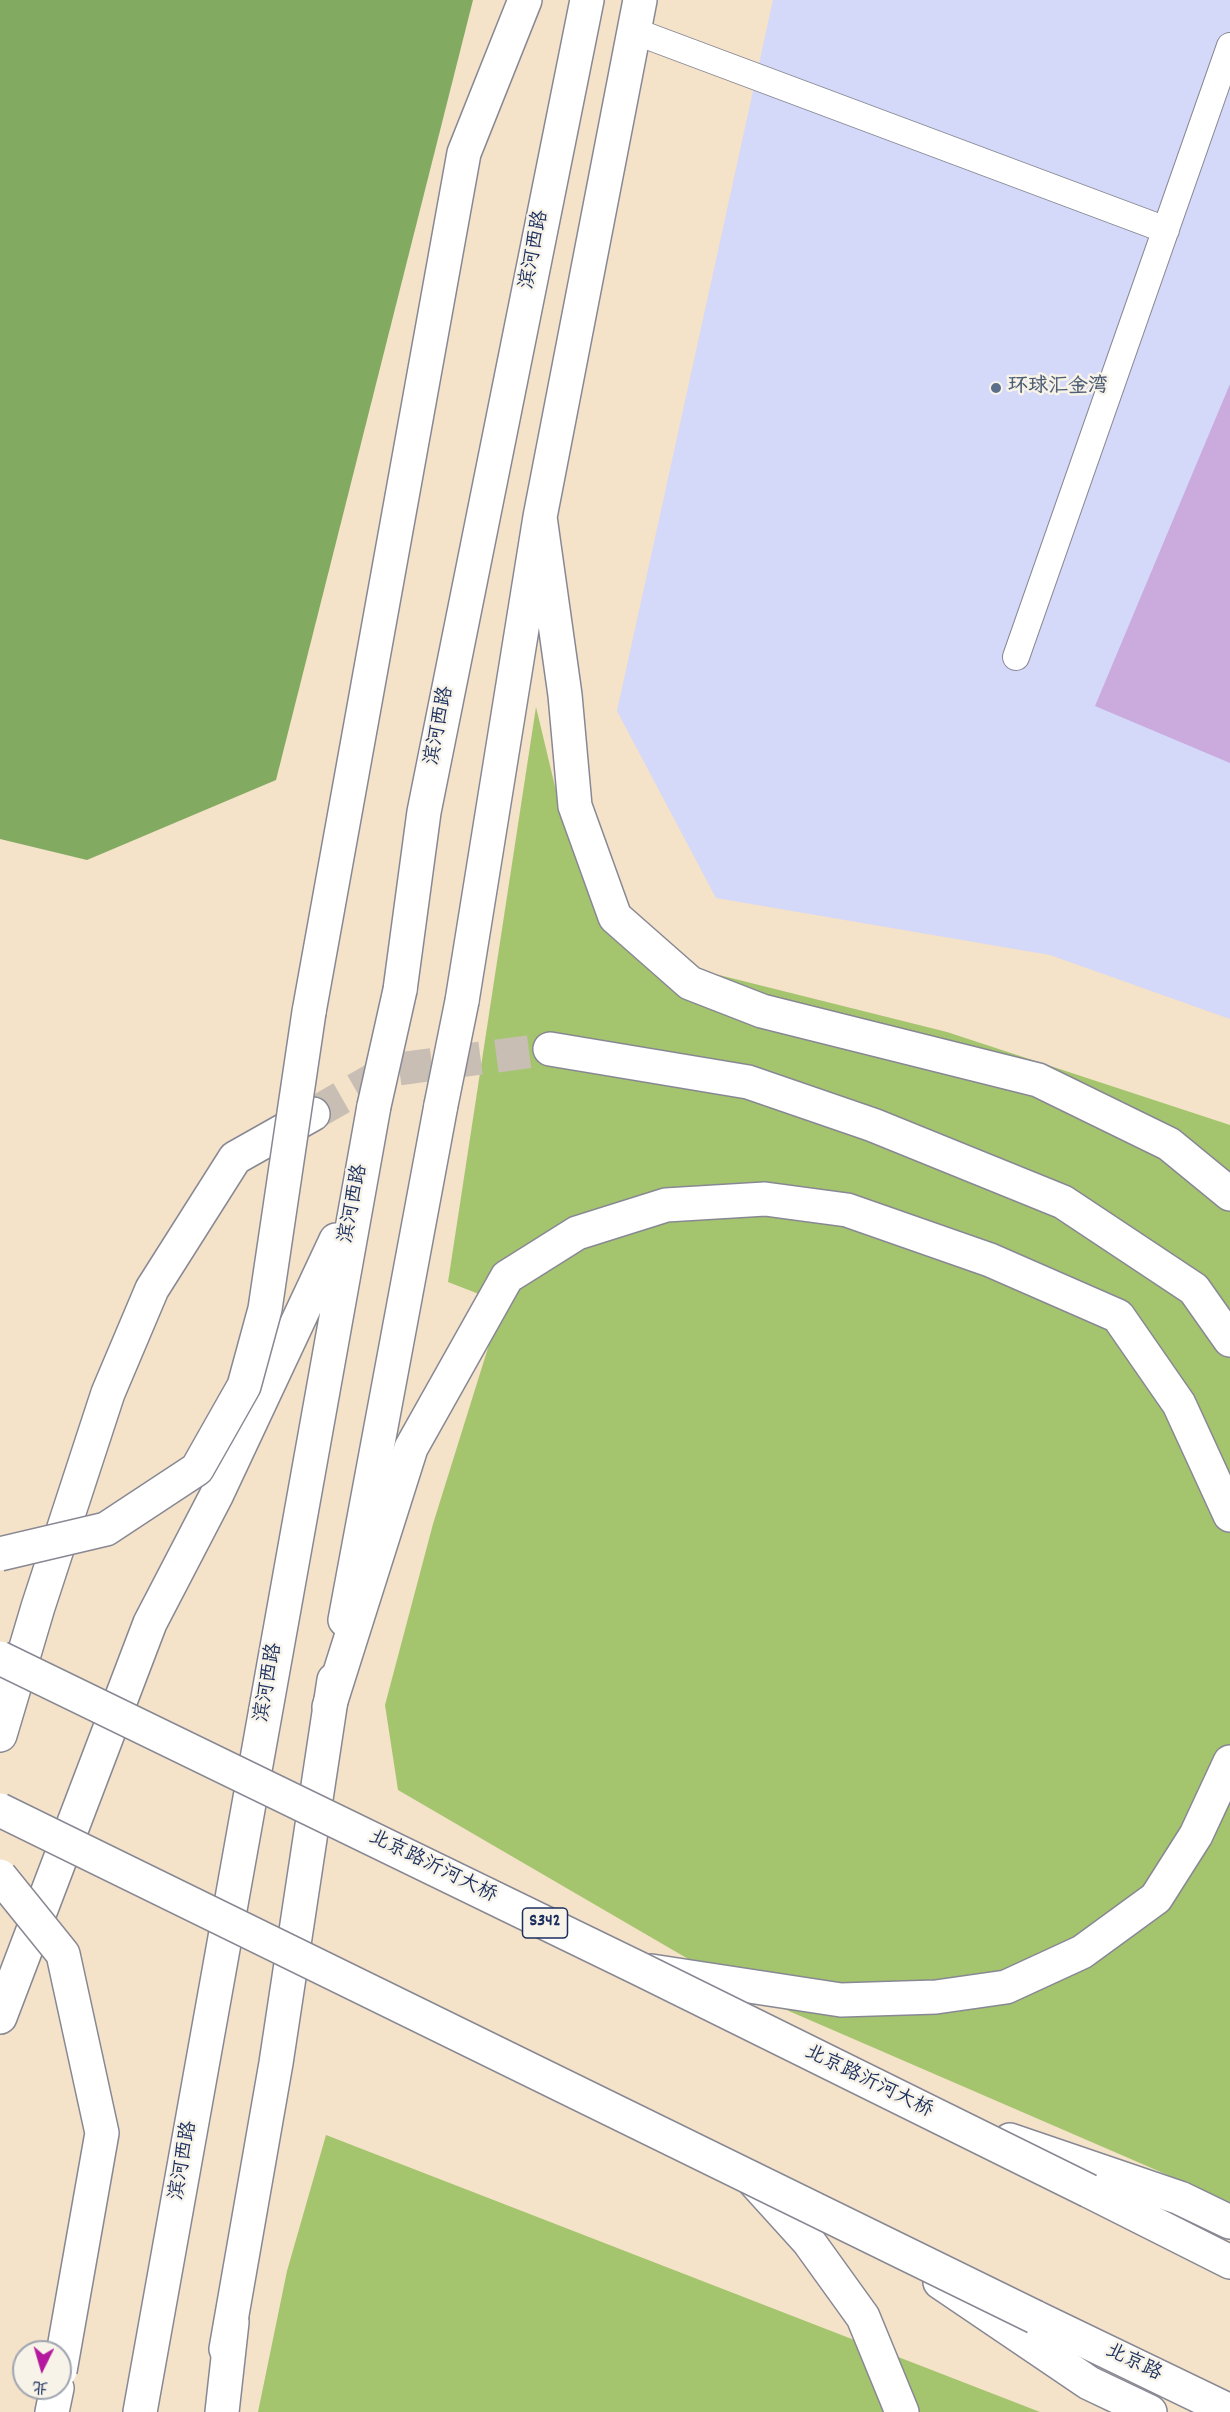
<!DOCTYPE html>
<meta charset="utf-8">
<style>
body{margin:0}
#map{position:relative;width:1230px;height:2412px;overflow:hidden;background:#f4e2c9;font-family:Dekko,"LXGW WenKai TC",sans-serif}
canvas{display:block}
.north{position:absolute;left:12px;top:2340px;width:60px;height:60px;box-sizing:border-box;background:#f7f3e8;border:2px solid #9fa5b1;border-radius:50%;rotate:185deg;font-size:16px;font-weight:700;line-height:24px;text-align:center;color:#1b2f5e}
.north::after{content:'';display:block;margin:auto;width:21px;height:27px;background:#b5179e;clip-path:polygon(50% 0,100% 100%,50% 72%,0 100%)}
</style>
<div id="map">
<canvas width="1230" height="2412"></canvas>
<div class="north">北</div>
</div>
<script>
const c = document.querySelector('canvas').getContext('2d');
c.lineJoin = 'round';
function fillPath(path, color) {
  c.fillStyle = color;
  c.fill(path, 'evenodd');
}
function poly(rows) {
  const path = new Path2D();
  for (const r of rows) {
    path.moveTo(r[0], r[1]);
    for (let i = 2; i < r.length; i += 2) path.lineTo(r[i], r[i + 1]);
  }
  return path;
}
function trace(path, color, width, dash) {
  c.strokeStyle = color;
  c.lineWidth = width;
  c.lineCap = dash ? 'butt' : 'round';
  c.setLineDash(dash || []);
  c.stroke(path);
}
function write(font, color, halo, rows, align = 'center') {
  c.font = font + ' Dekko,"LXGW WenKai TC",sans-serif';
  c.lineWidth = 5;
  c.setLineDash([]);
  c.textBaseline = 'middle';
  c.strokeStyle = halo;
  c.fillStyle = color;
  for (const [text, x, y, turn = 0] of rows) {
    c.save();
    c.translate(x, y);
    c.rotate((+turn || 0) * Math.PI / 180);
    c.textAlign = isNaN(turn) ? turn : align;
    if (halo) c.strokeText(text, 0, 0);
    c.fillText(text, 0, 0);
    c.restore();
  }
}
const built = poly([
 [773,0,1230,0,1230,1019,1050,955,716,898,617,711]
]);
const green = poly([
 [536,707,559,803,663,961,947,1032,1230,1125,1230,2202,745,1992,398,1790,385,1705,433,1524,502,1303,448,1282],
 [326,2135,1040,2412,258,2412,287,2271]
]);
const forest = poly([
 [0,0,473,0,276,780,87,860,0,839]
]);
const building = poly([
 [1230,384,1230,763,1095,706]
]);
const primaryTunnel = poly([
 [313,1114,390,1070,550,1049]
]);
const service = poly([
 [634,31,1166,230],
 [1016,657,1230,46]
]);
const primary = poly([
 [540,517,565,695,575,806,615,917,690,983,762,1011,1038,1080,1169,1144,1230,1194],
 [400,990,424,812,587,0],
 [462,1001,540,517,640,0],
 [550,1049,748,1082,873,1125,1063,1202,1194,1289,1230,1340],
 [345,1620,441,1105],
 [0,1735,38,1607,108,1393,152,1289,235,1158,313,1114],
 [0,2017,150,1623,216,1496,336,1240],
 [1010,2140,1180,2198,1230,2222],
 [940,2282,1089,2383,1150,2412],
 [226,2349,276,2063,334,1680],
 [140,2412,374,1106]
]);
const trunk = poly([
 [309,1012,464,153,525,0],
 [329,1707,411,1448,507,1277,577,1233,666,1205,765,1199,847,1210,990,1260,1118,1316,1179,1404,1230,1515],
 [651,1971,841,2000,936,1997,1006,1987,1082,1952,1156,1898,1196,1835,1230,1762],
 [751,2178,809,2242,863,2317,902,2412],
 [1089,2191,1230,2262],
 [1035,2317,1230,2411],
 [52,2412,57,2388],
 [222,2412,232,2322]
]);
const primaryBridge = poly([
 [441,1105,462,1001],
 [374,1106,400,990]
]);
const trunkBridge = poly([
 [0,1554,106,1529,197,1469,244,1386,265,1309,309,1012],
 [0,1658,640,1969,1089,2191],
 [0,1810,1035,2317],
 [0,1876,63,1954,102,2133,60,2371]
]);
const markers = [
 [996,388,6,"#5c6f8a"]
];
const shields = [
 [545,1923,45]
];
const shieldNames = [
 ["S342",545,1923]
];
const streetNames = [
 ["滨河西路",536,250,-79],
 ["滨河西路",441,726,-79],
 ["滨河西路",355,1204,-79],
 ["滨河西路",270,1683,-80],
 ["北京路沂河大桥",432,1868,26],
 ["北京路沂河大桥",868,2083,26],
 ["滨河西路",185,2161,-80],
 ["北京路",1133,2364,26]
];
const serviceNames = [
 ["环球汇金湾",1008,388]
];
fillPath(built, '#d4d8f9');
fillPath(green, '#a4c56e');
fillPath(forest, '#83aa61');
fillPath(building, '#cbaade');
trace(primaryTunnel, '#c9beb4', 33, [33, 16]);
trace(service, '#888894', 28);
trace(primary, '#888894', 36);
trace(trunk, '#888894', 36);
trace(service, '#fff', 26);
trace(primary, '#fff', 33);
trace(trunk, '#fff', 33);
trace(primaryBridge, '#888894', 36, []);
trace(trunkBridge, '#888894', 36, []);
trace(primaryBridge, '#fff', 33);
trace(trunkBridge, '#fff', 33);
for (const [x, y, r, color] of markers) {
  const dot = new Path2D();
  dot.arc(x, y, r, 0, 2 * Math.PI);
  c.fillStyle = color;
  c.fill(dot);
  trace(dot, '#f7f3e8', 2);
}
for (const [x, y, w] of shields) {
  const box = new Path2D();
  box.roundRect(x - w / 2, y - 15, w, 30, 4.5);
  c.fillStyle = '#f7f3e8';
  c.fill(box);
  trace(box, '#1b2f5e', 1.5);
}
write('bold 18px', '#1b2f5e', null, shieldNames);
write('20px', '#1b2f5e', '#f7f3e8', streetNames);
write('bold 20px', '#4e5e75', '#f7f3e8', serviceNames, 'left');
</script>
